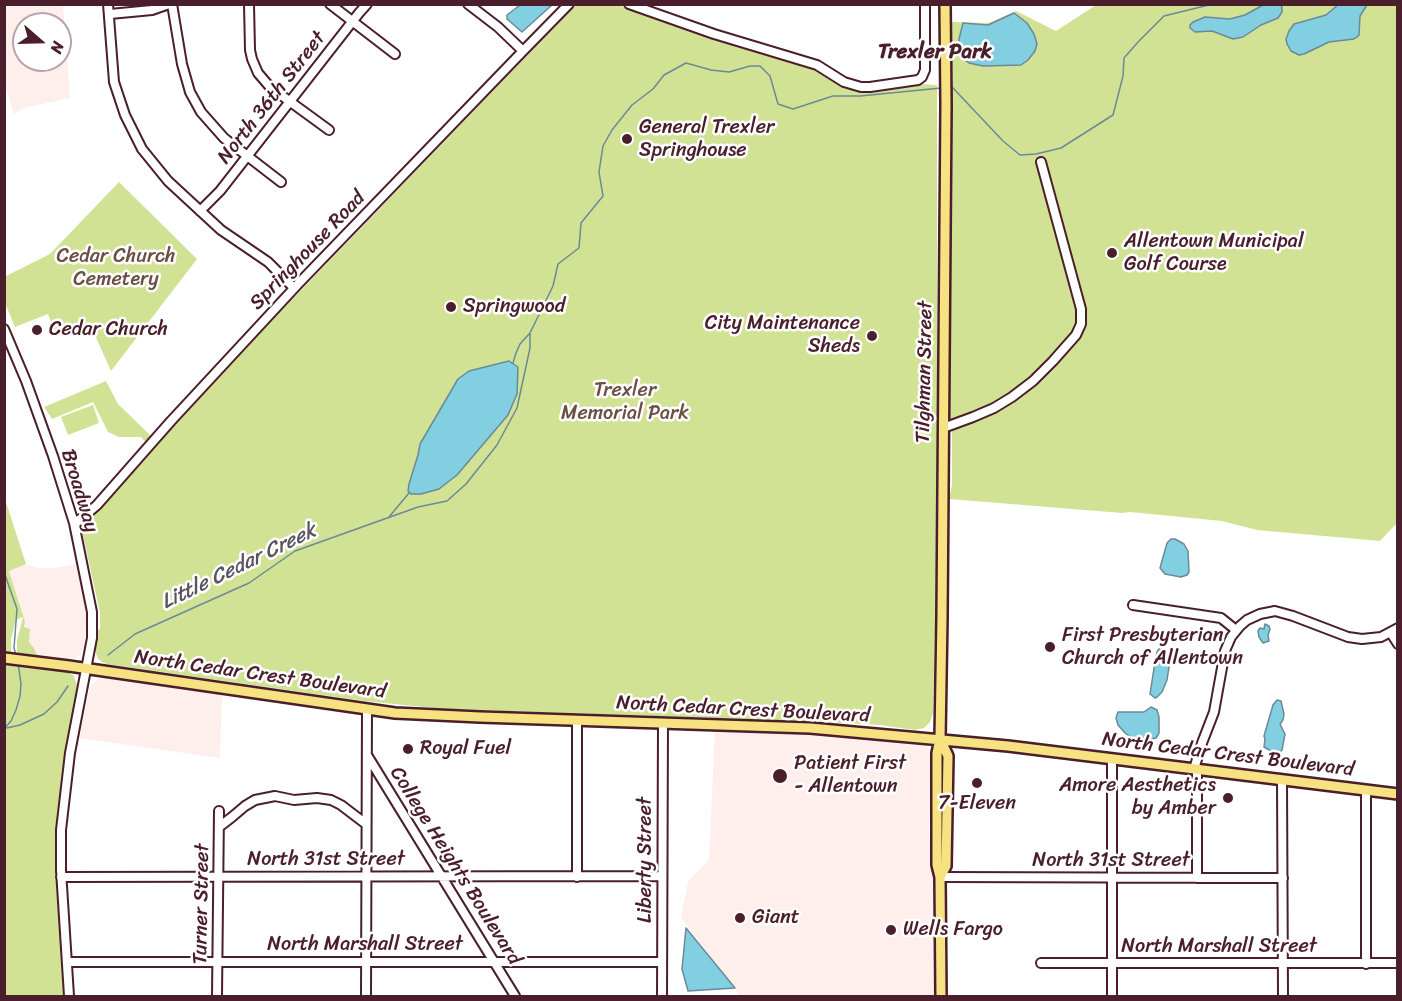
<!DOCTYPE html>
<style>
body{margin:0}
#map{position:relative;width:1402px;height:1001px;overflow:hidden;background:#fff;font-family:Sriracha,sans-serif}
canvas{display:block}
.frame{position:absolute;inset:0;border:6px solid #4a1f2b;pointer-events:none}
.north{position:absolute;left:12px;top:12px;width:60px;height:60px;box-sizing:border-box;background:#fff;border:2px solid #b7a5aa;border-radius:50%;rotate:110deg;font-size:16px;font-weight:700;line-height:24px;text-align:center;color:#4a1f2b}
.north::after{content:'';display:block;margin:auto;width:21px;height:27px;background:#4a1f2b;clip-path:polygon(50% 0,100% 100%,50% 72%,0 100%)}
</style>
<div id="map">
<canvas width="1402" height="1001"></canvas>
<div class="frame"></div>
<div class="north">N</div>
</div>
<script>
const c = document.querySelector('canvas').getContext('2d');
c.lineJoin = 'round';
function fillPath(path, color) {
  c.fillStyle = color;
  c.fill(path, 'evenodd');
}
function poly(rows) {
  const path = new Path2D();
  for (const r of rows) {
    path.moveTo(r[0], r[1]);
    for (let i = 2; i < r.length; i += 2) path.lineTo(r[i], r[i + 1]);
  }
  return path;
}
function trace(path, color, width, dash) {
  c.strokeStyle = color;
  c.lineWidth = width;
  c.lineCap = dash ? 'butt' : 'round';
  c.setLineDash(dash || []);
  c.stroke(path);
}
function write(font, color, halo, rows, align = 'center') {
  c.font = font + ' Sriracha,sans-serif';
  c.lineWidth = 5;
  c.setLineDash([]);
  c.textBaseline = 'middle';
  c.strokeStyle = halo;
  c.fillStyle = color;
  for (const [text, x, y, turn = 0] of rows) {
    c.save();
    c.translate(x, y);
    c.rotate((+turn || 0) * Math.PI / 180);
    c.textAlign = isNaN(turn) ? turn : align;
    if (halo) c.strokeText(text, 0, 0);
    c.fillText(text, 0, 0);
    c.restore();
  }
}
const built = poly([
 [4,5,63,5,70,98,24,108,14,114,5,85],
 [24,24,60,24,60,60,24,60],
 [26,564,38,568,55,568,77,564,87,614,84,647,80,655,76,658,72,659,37,655,34,648,29,642,24,628,25,620,9,570],
 [107,677,222,693,220,758,79,738,90,687,98,679],
 [715,730,844,734,916,742,927,747,931,753,933,760,929,827,930,853,933,865,935,996,740,996,681,917,688,882,709,859]
]);
const green = poly([
 [576,5,617,5,712,38,820,71,834,81,853,90,873,92,920,84,937,85,937,547,933,713,930,722,924,728,914,730,880,725,807,721,444,709,364,701,106,664,102,662,98,659,95,650,98,630,100,629,100,613,82,531,84,524,223,371],
 [1096,5,1397,5,1397,523,1380,541,1257,530,1222,521,1130,512,1122,513,949,499,952,485,952,434,950,413,952,22,989,23,1016,11,1056,31],
 [119,182,197,259,111,371,94,333,89,333,84,322,55,333,48,314,15,327,5,303,4,277,50,254],
 [106,381,118,404,151,436,147,444,141,437,119,437,108,432,93,402,52,419,44,407],
 [93,405,99,423,68,435,61,417],
 [5,499,26,564,9,571,25,621,24,627,30,629,29,642,34,648,37,655,18,653,17,651,17,640,23,617,16,620,11,639,11,652,5,652],
 [4,665,67,672,74,676,77,685,57,820,56,860,65,996,5,996]
]);
const water = poly([
 [1339,4,1367,5,1360,16,1359,35,1357,37,1354,39,1329,42,1304,54,1299,55,1291,51,1287,44,1286,39,1289,31,1294,24,1326,15,1339,4],
 [520,5,520,4,552,5,522,32,507,19,507,15,520,5],
 [1263,5,1281,5,1282,8,1282,12,1278,18,1261,25,1243,37,1233,39,1212,31,1195,32,1190,28,1190,25,1193,22,1205,17,1230,19,1245,15,1263,5],
 [1014,13,1027,23,1034,34,1037,44,1035,51,1028,60,1021,65,983,66,969,63,962,58,959,50,959,39,963,23,988,25,1014,13],
 [509,361,518,367,517,394,508,415,457,475,439,489,421,494,411,494,408,491,409,484,418,455,420,444,458,379,469,371,509,361],
 [1171,539,1175,539,1184,544,1188,551,1189,572,1187,575,1181,577,1165,574,1160,568,1167,543,1171,539],
 [1265,624,1269,626,1270,629,1268,635,1269,641,1263,643,1259,637,1258,631,1260,628,1264,629,1265,624],
 [1159,649,1164,650,1169,655,1169,667,1167,680,1162,692,1157,697,1155,698,1150,694,1155,662,1157,652,1159,649],
 [1277,700,1281,701,1284,714,1283,720,1280,724,1285,734,1282,750,1280,752,1271,751,1264,747,1265,739,1264,736,1273,705,1277,700],
 [1151,707,1157,710,1159,717,1159,733,1156,738,1150,740,1132,738,1125,733,1118,725,1116,718,1118,712,1144,712,1151,707],
 [686,928,735,988,688,991,682,969,686,928]
]);
const stream = poly([
 [949,88,953,88,1003,141,1020,155,1036,154,1061,148,1113,115,1123,76,1124,58,1139,41,1164,16,1213,4],
 [513,363,516,353,520,344,529,334],
 [389,517,409,493],
 [4,572,17,609,14,648,16,655],
 [108,655,135,634,249,583,295,551,418,507,447,501,466,484,497,445,517,408,530,348,530,333,553,286,558,264,579,248,581,223,603,196,599,172,603,146,612,130,632,105,653,89,664,75,686,63,711,70,729,72,750,66,760,66,770,76,778,104,793,109,833,96,860,96,941,88],
 [7,728,20,725,44,714,57,702,68,686],
 [4,729,11,721,16,710,20,696,21,684,18,663]
]);
const minor = poly([
 [108,4,114,82,125,115,142,149,168,181,221,230,268,262,294,288],
 [172,4,182,64,190,92,201,112,224,138,281,182],
 [249,4,250,50,252,59,258,73,270,87,329,130],
 [330,4,395,54],
 [468,4,498,27,523,51],
 [629,4,714,34,817,65,844,82,861,87,870,87,918,80,922,77,925,70,925,4],
 [110,14,152,10,169,4],
 [200,211,220,191,359,13,367,4],
 [4,329,26,381,53,456,74,523,92,612,92,638,70,753,61,830,61,870,69,996],
 [943,428,973,417,994,408,1012,397,1033,381,1053,361,1076,335,1081,324,1081,309,1041,162],
 [74,523,82,518,97,505,171,421,299,283,523,51,569,4],
 [1133,605,1221,618,1236,630],
 [1391,633,1398,644],
 [577,720,577,877],
 [367,755,515,996],
 [1194,769,1202,743,1214,712,1225,651,1231,637,1240,626,1247,620,1260,614,1275,611,1293,616,1348,637,1362,639,1381,637,1398,628],
 [1197,770,1197,878],
 [1282,780,1283,996],
 [1366,790,1366,964],
 [219,827,232,817,245,806,255,800,275,796,294,800,317,798,331,800,341,805,366,824],
 [61,877,662,876],
 [940,877,1283,878],
 [67,962,662,962],
 [1041,963,1398,963],
 [217,996,219,811],
 [366,996,367,709],
 [662,996,663,724],
 [1112,996,1112,759]
]);
const major = poly([
 [4,658,69,666,395,713,480,717,810,728,1008,746,1398,794],
 [940,877,946,866,948,756,940,739],
 [941,996,940,877,937,865,937,753,940,739,942,617,946,105,945,4]
]);
const markers = [
 [627,139,6,"#4a1f2b"],
 [1112,253,6,"#4a1f2b"],
 [451,307,6,"#4a1f2b"],
 [37,330,6,"#4a1f2b"],
 [872,336,6,"#4a1f2b"],
 [1050,647,6,"#4a1f2b"],
 [408,749,6,"#4a1f2b"],
 [780,776,8,"#4a1f2b"],
 [977,783,6,"#4a1f2b"],
 [1228,798,6,"#4a1f2b"],
 [740,918,6,"#4a1f2b"],
 [891,930,6,"#4a1f2b"]
];
const streetNames = [
 ["North 36th Street",272,98,-52],
 ["Springhouse Road",308,251,-46],
 ["Tilghman Street",925,372,-89],
 ["Broadway",79,491,73],
 ["North Cedar Crest Boulevard",260,675,8],
 ["North Cedar Crest Boulevard",743,710,3],
 ["North Cedar Crest Boulevard",1228,755,7],
 ["North 31st Street",326,860],
 ["Liberty Street",646,860,-90],
 ["North 31st Street",1111,861],
 ["College Heights Boulevard",455,866,58],
 ["Turner Street",202,904,-89],
 ["North Marshall Street",365,945],
 ["North Marshall Street",1219,947]
];
const poiNames = [
 ["General Trexler",639,128],
 ["Springhouse",639,151],
 ["Allentown Municipal",1124,242],
 ["Golf Course",1124,265],
 ["Springwood",463,307],
 ["City Maintenance",860,324,"right"],
 ["Sheds",860,347,"right"],
 ["Cedar Church",49,330],
 ["First Presbyterian",1062,636],
 ["Church of Allentown",1062,659],
 ["Royal Fuel",420,749],
 ["Patient First",794,764],
 ["- Allentown",794,787],
 ["Amore Aesthetics",1216,786,"right"],
 ["by Amber",1216,809,"right"],
 ["7-Eleven",977,804,"center"],
 ["Giant",752,918],
 ["Wells Fargo",903,930]
];
const parkNames = [
 ["Cedar Church",116,257],
 ["Cemetery",116,280],
 ["Trexler",625,391],
 ["Memorial Park",625,414]
];
const neighbourhoodNames = [
 ["Trexler Park",935,53]
];
const waterNames = [
 ["Little Cedar Creek",239,567,-26]
];
fillPath(built, '#feefec');
fillPath(green, '#d2e295');
fillPath(water, '#81cfe0');
trace(water, '#6b8998', 1.5);
trace(stream, '#6b8998', 1.5);
trace(minor, '#4a1f2b', 12);
trace(major, '#4a1f2b', 14);
trace(minor, '#fff', 8);
trace(major, '#f7e281', 9);
for (const [x, y, r, color] of markers) {
  const dot = new Path2D();
  dot.arc(x, y, r, 0, 2 * Math.PI);
  c.fillStyle = color;
  c.fill(dot);
  trace(dot, '#fff', 2);
}
write('20px', '#4a1f2b', '#fff', streetNames);
write('20px', '#4a1f2b', '#fff', poiNames, 'left');
write('20px', '#6c5046', '#fff', parkNames);
write('bold 21px', '#4a1f2b', '#fff', neighbourhoodNames);
write('italic 21px', '#5a5461', '#fff', waterNames);
</script>
